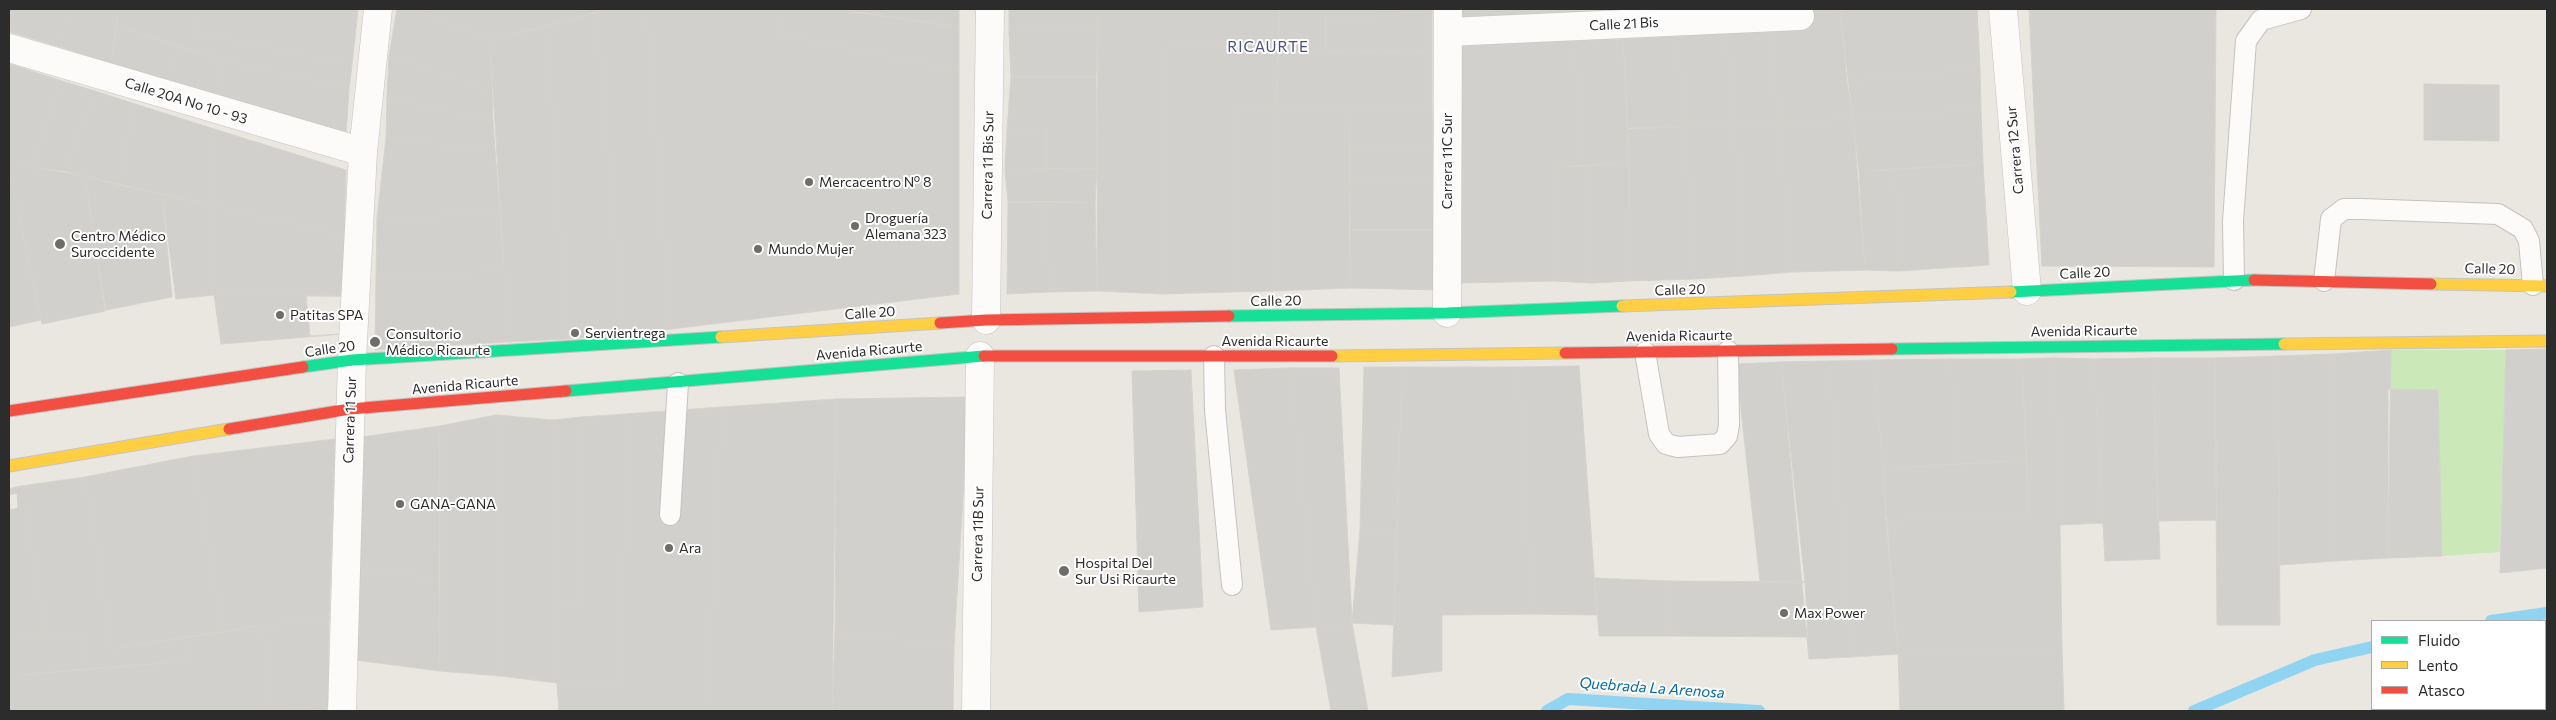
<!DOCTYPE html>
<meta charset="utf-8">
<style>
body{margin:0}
#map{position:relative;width:2556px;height:720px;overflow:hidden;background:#eae7e1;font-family:Commissioner,sans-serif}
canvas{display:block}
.frame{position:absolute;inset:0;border:10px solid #2c2c2c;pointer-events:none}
.legend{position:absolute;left:2371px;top:620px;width:175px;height:90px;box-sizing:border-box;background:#fff;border:1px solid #ababab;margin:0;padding:6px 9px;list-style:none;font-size:15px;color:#2c2c2c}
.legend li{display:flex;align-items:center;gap:10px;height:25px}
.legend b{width:25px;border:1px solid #ababab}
</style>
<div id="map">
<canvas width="2556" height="720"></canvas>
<div class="frame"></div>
<ul class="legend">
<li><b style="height:6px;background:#16e098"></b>Fluido</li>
<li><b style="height:6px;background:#ffcf43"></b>Lento</li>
<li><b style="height:6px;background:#f24e42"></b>Atasco</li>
</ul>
</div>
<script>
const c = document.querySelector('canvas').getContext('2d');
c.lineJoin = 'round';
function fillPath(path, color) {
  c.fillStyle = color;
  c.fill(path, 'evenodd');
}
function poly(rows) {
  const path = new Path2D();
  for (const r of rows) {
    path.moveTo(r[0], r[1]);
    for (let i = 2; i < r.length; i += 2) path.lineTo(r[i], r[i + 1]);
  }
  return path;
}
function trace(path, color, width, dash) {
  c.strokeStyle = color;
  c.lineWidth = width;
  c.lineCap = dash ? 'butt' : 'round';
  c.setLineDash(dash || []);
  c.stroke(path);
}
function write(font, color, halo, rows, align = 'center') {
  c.font = font + ' Commissioner,sans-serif';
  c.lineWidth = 4;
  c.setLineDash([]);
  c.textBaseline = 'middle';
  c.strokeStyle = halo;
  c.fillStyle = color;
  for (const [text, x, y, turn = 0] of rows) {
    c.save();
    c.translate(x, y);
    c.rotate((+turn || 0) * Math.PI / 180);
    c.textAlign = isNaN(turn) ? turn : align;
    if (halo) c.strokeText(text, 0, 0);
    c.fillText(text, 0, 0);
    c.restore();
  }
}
const green = poly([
 [2391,350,2506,350,2500,552,2442,556,2438,390,2388,389]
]);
const stream = poly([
 [2491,621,2547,613],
 [1547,711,1568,699,1759,711],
 [2194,711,2315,660,2372,647]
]);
const building = poly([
 [9,9,17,9,10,32,9,32,9,9],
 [17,9,68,9,60,47,10,32,17,9],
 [68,9,119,9,111,63,60,47,68,9],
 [119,9,193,9,192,32,352,65,349,89,220,59,116,26,119,9],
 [193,9,358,9,352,65,192,32,193,9],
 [397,9,414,9,490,40,492,91,389,56,397,9],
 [414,9,612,9,490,40,414,9],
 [612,9,646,9,671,329,624,334,596,12,612,9],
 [646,9,779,9,782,35,959,70,959,294,671,329,646,9],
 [779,9,840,9,959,27,959,70,782,35,779,9],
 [852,9,959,9,959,27,852,12,852,9],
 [1009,9,1098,9,1098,30,1009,32,1009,9],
 [1098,9,1279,9,1279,41,1166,47,1163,294,1097,291,1098,9],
 [1279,9,1325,9,1326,53,1278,54,1279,9],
 [1325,9,1432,9,1432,12,1326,20,1325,9],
 [1462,9,1527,9,1527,16,1461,20,1462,9],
 [1527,9,1572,9,1572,14,1527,16,1527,9],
 [1572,9,1613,9,1614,11,1572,14,1572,9],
 [1613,9,1642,9,1614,11,1613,9],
 [1805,9,1840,9,1840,11,1807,15,1805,9],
 [1856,9,1977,9,1980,68,1847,82,1840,11,1856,9],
 [2029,9,2216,9,2214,267,2042,266,2029,9],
 [1840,11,1853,119,1779,123,1769,32,1807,26,1807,15,1840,11],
 [596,12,624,334,567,339,547,26,596,12],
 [1432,12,1432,51,1326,53,1326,20,1432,12],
 [116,26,178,46,172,83,111,63,116,26],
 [547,26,567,339,505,342,504,270,490,40,547,26],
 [1098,30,1096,77,1011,77,1009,32,1098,30],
 [1769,32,1779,123,1734,125,1726,33,1769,32],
 [1726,33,1734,125,1685,127,1677,36,1726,33],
 [1677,36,1685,127,1628,128,1623,39,1677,36],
 [1623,39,1629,163,1583,166,1574,41,1623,39],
 [1279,41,1276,105,1233,106,1232,292,1163,294,1166,47,1279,41],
 [1458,41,1574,41,1583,166,1552,167,1554,281,1459,283,1458,41],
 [178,46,220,59,216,99,172,83,178,46],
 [1432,51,1432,107,1276,105,1278,54,1432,51],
 [389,56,492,91,493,121,387,98,389,56],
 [220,59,349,89,346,135,216,99,220,59],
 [9,64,16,66,9,85,9,64],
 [16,66,62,81,31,167,9,168,9,85,16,66],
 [1980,68,1981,109,1853,119,1847,82,1980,68],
 [1011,77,1096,77,1097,168,1046,169,1046,128,1007,129,1011,77],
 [62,81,95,91,64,171,31,167,62,81],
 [2424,84,2499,85,2499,141,2424,140,2424,84],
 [95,91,135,104,119,185,64,171,95,91],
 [387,98,493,121,495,150,386,139,387,98],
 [135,104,214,129,211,205,119,185,135,104],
 [1276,105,1349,106,1351,288,1274,291,1276,105],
 [1276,105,1274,291,1232,292,1233,106,1276,105],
 [1349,106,1432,107,1433,146,1350,144,1349,106],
 [1981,109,1983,164,1859,172,1853,119,1981,109],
 [1853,119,1865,270,1792,272,1779,123,1853,119],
 [1779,123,1792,272,1744,276,1734,125,1779,123],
 [1734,125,1744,276,1694,279,1685,127,1734,125],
 [1685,127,1694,279,1630,281,1628,129,1685,127],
 [1046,128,1046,169,1005,170,1007,129,1046,128],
 [214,129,346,170,344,236,211,205,214,129],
 [386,139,495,150,500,214,377,218,386,139],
 [1350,144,1433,146,1433,178,1350,179,1350,144],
 [1629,163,1630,281,1592,283,1591,165,1629,163],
 [1983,164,1989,265,1899,271,1895,169,1983,164],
 [1591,165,1592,283,1554,281,1552,167,1591,165],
 [31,167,85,176,105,311,42,324,9,168,31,167],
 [9,168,41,320,9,327,9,168],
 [1097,168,1095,203,1008,202,1005,170,1097,168],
 [1895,169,1899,271,1865,270,1859,172,1895,169],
 [85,176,162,194,172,297,106,310,85,176],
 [1433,178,1433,230,1349,230,1350,179,1433,178],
 [162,194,211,205,214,295,176,299,162,194],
 [1046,201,1049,292,1007,294,1008,202,1046,201],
 [1046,201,1095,203,1097,291,1049,292,1046,201],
 [211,205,344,236,345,296,214,295,211,205],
 [500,214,504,270,376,279,377,218,500,214],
 [1349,230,1433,230,1438,290,1351,288,1349,230],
 [504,270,505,342,375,350,376,279,504,270],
 [214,295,345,296,343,334,221,344,214,295],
 [306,295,345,296,343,334,310,336,306,295],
 [2547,349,2547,568,2500,573,2506,350,2547,349],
 [2391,350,2388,558,2334,561,2333,354,2391,350],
 [2333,354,2334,561,2280,565,2278,356,2333,354],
 [2278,356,2280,625,2217,625,2215,358,2278,356],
 [2054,358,2094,359,2103,523,2060,525,2054,358],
 [2054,358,2060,525,2062,649,1898,654,1886,521,2029,512,2022,359,2054,358],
 [2153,358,2215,358,2217,520,2158,521,2153,358],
 [2153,358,2160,559,2105,561,2094,359,2153,358],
 [1951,359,2022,359,2026,460,1956,464,1951,359],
 [1951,359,1956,464,1883,469,1874,360,1951,359],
 [1874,360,1898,654,1852,657,1829,361,1874,360],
 [1829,361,1852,657,1809,659,1781,362,1829,361],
 [1781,362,1805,582,1760,582,1736,364,1781,362],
 [1579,366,1597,615,1532,614,1518,367,1579,366],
 [1364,367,1402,367,1397,532,1360,530,1364,367],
 [1402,367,1518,367,1532,614,1442,615,1442,671,1392,677,1402,367],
 [1290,368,1339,368,1352,623,1316,627,1290,368],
 [1290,368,1316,627,1271,630,1234,370,1290,368],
 [1191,370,1203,607,1139,612,1132,371,1191,370],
 [2388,389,2438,390,2442,556,2388,558,2388,389],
 [969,397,954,645,835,634,836,399,969,397],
 [836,399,832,711,707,711,722,407,836,399],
 [722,407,707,711,559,711,557,683,623,686,625,414,722,407],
 [625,414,623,686,557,683,554,605,582,607,581,417,625,414],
 [496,415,553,420,554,605,557,683,501,676,496,415],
 [496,415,501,676,440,671,440,426,496,415],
 [581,417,582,607,554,605,553,420,581,417],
 [440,426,439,578,360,571,362,437,440,426],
 [335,439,329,621,263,625,223,632,193,456,335,439],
 [193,456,223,632,112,649,85,477,193,456],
 [2026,460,2029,512,1886,521,1883,469,2026,460],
 [85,477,112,649,187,637,191,661,86,669,84,636,47,638,21,486,85,477],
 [21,486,47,638,9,640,9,489,21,486],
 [17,493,18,508,10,510,9,495,17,493],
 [1360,530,1397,532,1394,625,1352,623,1360,530],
 [360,571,439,578,440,671,355,660,360,571],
 [1595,578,1668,581,1669,636,1599,636,1595,578],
 [1668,581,1805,582,1808,637,1669,636,1668,581],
 [329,621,328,705,269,709,263,625,329,621],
 [1352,623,1368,711,1331,711,1316,627,1352,623],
 [263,625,269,709,234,711,9,711,9,676,191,661,187,637,263,625],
 [835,634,954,645,953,711,832,711,835,634],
 [84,636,86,669,9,676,9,640,84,636],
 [2062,649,2064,711,1900,711,1898,654,2062,649],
 [328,705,326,711,238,711,328,705]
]);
const lane = poly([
 [2234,280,2233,221,2246,41,2261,20,2301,9],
 [2324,281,2331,219,2344,209,2362,209,2498,214,2523,229,2529,241,2533,285],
 [1645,352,1659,434,1666,444,1678,447,1720,444,1727,436,1729,425,1728,351],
 [1214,356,1215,410,1232,585],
 [670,515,678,383],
 [2536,711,2543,709]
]);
const street = poly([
 [2003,9,2027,291],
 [1448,32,1800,16],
 [9,48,363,152],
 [1447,313,1448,9],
 [986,320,990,9],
 [342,711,352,360,363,152,378,9],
 [976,711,980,356]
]);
const fast = poly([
 [2011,292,2254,280],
 [1229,316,1447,313,1622,306],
 [1892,349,2284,344],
 [303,367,352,360,721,337],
 [566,391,984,356]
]);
const slow = poly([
 [2431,284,2547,286],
 [1622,306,2011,292],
 [721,337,940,323],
 [2284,344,2547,341],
 [1332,356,1565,353],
 [9,466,229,429]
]);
const jam = poly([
 [2254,280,2431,284],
 [940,323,986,320,1229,316],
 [1565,353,1892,349],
 [984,356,1332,356],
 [9,411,303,367],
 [229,429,350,409,566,391]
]);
const markers = [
 [809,182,5,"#6e6d6b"],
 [855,226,5,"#6e6d6b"],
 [60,244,6,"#6e6d6b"],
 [758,249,5,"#6e6d6b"],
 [280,315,5,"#6e6d6b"],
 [575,333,5,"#6e6d6b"],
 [375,342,6,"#6e6d6b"],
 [400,504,5,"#6e6d6b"],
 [669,548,5,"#6e6d6b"],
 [1064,571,6,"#6e6d6b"],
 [1784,613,5,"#6e6d6b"]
];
const streetNames = [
 ["Calle 21 Bis",1624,24,-3],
 ["Calle 20A No 10 - 93",186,101,17],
 ["Carrera 12 Sur",2015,150,-95],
 ["Carrera 11C Sur",1447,161,-90],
 ["Carrera 11 Bis Sur",988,165,-89],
 ["Calle 20",2490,269,1],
 ["Calle 20",2085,273,-3],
 ["Calle 20",1680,290,-2],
 ["Calle 20",1276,301,-1],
 ["Calle 20",870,313,-4],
 ["Avenida Ricaurte",2084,331,-1],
 ["Avenida Ricaurte",1679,336,-1],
 ["Avenida Ricaurte",1275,341],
 ["Calle 20",330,349,-8],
 ["Avenida Ricaurte",869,351,-5],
 ["Avenida Ricaurte",465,385,-5],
 ["Carrera 11 Sur",350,420,-88],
 ["Carrera 11B Sur",978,534,-89]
];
const poiNames = [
 ["Mercacentro Nº 8",819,182],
 ["Droguería",865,218],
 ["Alemana 323",865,234],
 ["Centro Médico",71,236],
 ["Suroccidente",71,252],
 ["Mundo Mujer",768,249],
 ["Patitas SPA",290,315],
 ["Servientrega",585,333],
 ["Consultorio",386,334],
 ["Médico Ricaurte",386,350],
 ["GANA-GANA",410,504],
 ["Ara",679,548],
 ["Hospital Del",1075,563],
 ["Sur Usi Ricaurte",1075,579],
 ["Max Power",1794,613]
];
const neighbourhoodNames = [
 ["RICAURTE",1268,47]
];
const waterNames = [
 ["Quebrada La Arenosa",1652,688,4]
];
fillPath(green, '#cae8b8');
trace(stream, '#90d4f1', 12);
fillPath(building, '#d2d0cc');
trace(building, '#d5d2cd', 1);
trace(lane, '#c3c3c2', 22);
trace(street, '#c3c3c2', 29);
trace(fast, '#c6c4c2', 13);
trace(slow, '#c6c4c2', 13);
trace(jam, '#c6c4c2', 13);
trace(lane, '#fcfbfa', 20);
trace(street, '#fcfbfa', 28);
trace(fast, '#16e098', 11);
trace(slow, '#ffcf43', 11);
trace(jam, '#f24e42', 11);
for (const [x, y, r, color] of markers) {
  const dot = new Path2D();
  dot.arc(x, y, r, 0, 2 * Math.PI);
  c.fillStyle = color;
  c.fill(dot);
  trace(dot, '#fff', 2);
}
write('14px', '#2c2c2c', '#fff', streetNames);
write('14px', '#2c2c2c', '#fff', poiNames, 'left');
c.letterSpacing = '1px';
write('15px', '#485080', '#fff', neighbourhoodNames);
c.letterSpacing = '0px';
write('italic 15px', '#0369a8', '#fff', waterNames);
</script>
